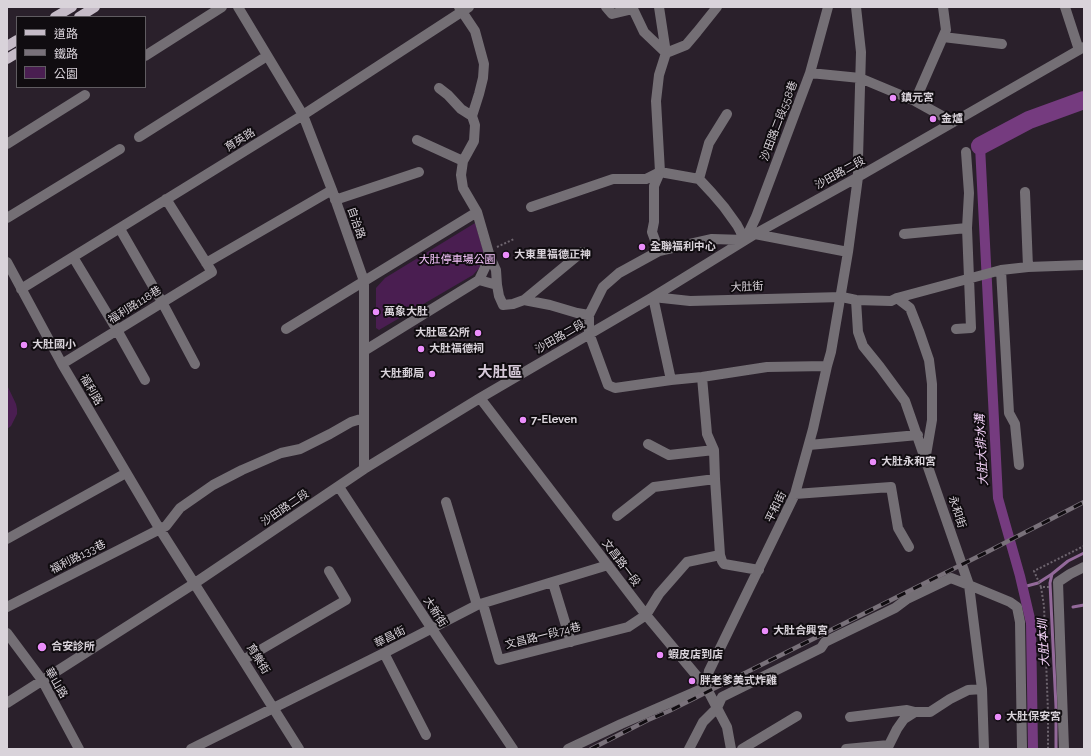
<!DOCTYPE html>
<meta charset="utf-8">
<style>
body{margin:0}
#map{position:relative;width:1091px;height:756px;overflow:hidden;background:#2a202b;font-family:Raleway,"Noto Sans TC",sans-serif}
canvas{display:block}
.frame{position:absolute;inset:0;border:8px solid #d9d3da;pointer-events:none}
.legend{position:absolute;left:16px;top:16px;width:130px;height:72px;box-sizing:border-box;background:#100c10;border:1px solid #605c61;margin:0;padding:5px 7px;list-style:none;font-size:12px;color:#d9d3da}
.legend li{display:flex;align-items:center;gap:8px;height:20px}
.legend b{width:20px;border:1px solid #605c61}
</style>
<div id="map">
<canvas width="1091" height="756"></canvas>
<div class="frame"></div>
<ul class="legend">
<li><b style="height:5px;background:#c5bbc7"></b>道路</li>
<li><b style="height:5px;background:#79717a"></b>鐵路</li>
<li><b style="height:11px;background:#4a1e51"></b>公園</li>
</ul>
</div>
<script>
const c = document.querySelector('canvas').getContext('2d');
c.lineJoin = 'round';
function fillPath(path, color) {
  c.fillStyle = color;
  c.fill(path, 'evenodd');
}
function poly(rows) {
  const path = new Path2D();
  for (const r of rows) {
    path.moveTo(r[0], r[1]);
    for (let i = 2; i < r.length; i += 2) path.lineTo(r[i], r[i + 1]);
  }
  return path;
}
function trace(path, color, width, dash) {
  c.strokeStyle = color;
  c.lineWidth = width;
  c.lineCap = dash ? 'butt' : 'round';
  c.setLineDash(dash || []);
  c.stroke(path);
}
function write(font, color, halo, rows, align = 'center') {
  c.font = font + ' Raleway,"Noto Sans TC",sans-serif';
  c.lineWidth = 4;
  c.setLineDash([]);
  c.textBaseline = 'middle';
  c.strokeStyle = halo;
  c.fillStyle = color;
  for (const [text, x, y, turn = 0] of rows) {
    c.save();
    c.translate(x, y);
    c.rotate((+turn || 0) * Math.PI / 180);
    c.textAlign = isNaN(turn) ? turn : align;
    if (halo) c.strokeText(text, 0, 0);
    c.fillText(text, 0, 0);
    c.restore();
  }
}
const green = poly([
 [475,223,484,253,480,267,473,275,379,330,376,328,376,288,385,278],
 [7,385,16,404,17,409,17,414,11,426,7,429]
]);
const stream = poly([
 [1023,587,1038,583,1052,574],
 [1073,607,1084,605],
 [1056,749,1056,707,1050,583,1052,574,1068,561,1084,553]
]);
const canal = poly([
 [980,146,998,498,1020,576,1031,623,1033,749]
]);
const river = poly([
 [980,146,1029,120,1084,100]
]);
const path = poly([
 [497,247,514,239],
 [1041,587,1044,606,1048,712,1048,749],
 [1049,587,1041,587,1034,571,1084,546]
]);
const minor = poly([
 [238,7,303,115,332,190,364,281,364,469],
 [459,7,475,31,484,64,483,78,479,94,472,116,475,125,474,141,463,161,461,175,463,188,477,212,490,257,479,280,497,285,499,296,503,305,513,304,524,300,550,305,577,313,589,315],
 [606,7,612,14,633,9,644,32,666,53],
 [659,7,666,53,659,75,656,101,660,172,654,186,654,222,652,232,659,251],
 [1065,7,1079,50],
 [943,37,1002,44],
 [666,53,686,45,697,32,717,7],
 [145,56,222,7],
 [810,73,860,78,915,101,953,122],
 [439,88,448,95,461,109,472,116],
 [915,101,946,30,943,7],
 [139,137,267,56],
 [417,140,463,161],
 [7,144,85,95],
 [660,172,699,179,712,193,724,207,737,225,745,240],
 [699,179,709,143,727,114],
 [1025,192,1028,267],
 [335,200,419,172],
 [531,207,613,179,646,179,660,172],
 [7,218,120,149],
 [120,229,162,302,195,364],
 [755,234,848,252],
 [904,234,967,228],
 [745,240,712,239,659,251,619,273,603,287,589,315,589,333,608,385,615,388,671,380,702,377,767,367,827,366],
 [745,240,756,217,810,73,828,7],
 [73,257,117,330,145,380],
 [490,257,496,270,497,285],
 [7,262,62,364,159,528,243,660,299,749],
 [206,263,332,190],
 [1001,270,1009,413,1015,424,1019,465],
 [21,289,303,115,469,7],
 [897,298,910,308,919,331,929,360,932,384,932,420,926,455],
 [524,300,582,252],
 [856,300,858,332,863,346,880,367,905,401,969,585,982,689,984,749],
 [286,329,477,212],
 [956,329,971,328,967,228,969,193,966,152],
 [364,351,479,280],
 [62,364,212,272,166,199],
 [702,377,707,434,714,450,715,479,720,555,722,561,724,564,759,570],
 [671,380,653,297,690,301,842,297,856,300,891,301,897,298,1001,270,1028,267,1084,265],
 [480,398,646,615,706,687,727,727,731,749],
 [648,444,669,455,714,450],
 [809,445,918,435],
 [339,487,432,629,513,749],
 [795,494,891,487,898,528,909,547],
 [446,502,477,605],
 [617,516,654,487,715,479],
 [7,539,126,473],
 [553,583,571,642],
 [483,604,499,660,628,627,646,615,659,594,687,562,720,555],
 [7,607,166,526,180,508,213,485,242,470,281,453,300,449,330,434,351,422,364,418],
 [7,633,42,680,79,749],
 [384,653,426,735],
 [243,660,346,600,329,571],
 [7,703,195,583,364,469,480,398,653,297,755,234,858,177,1084,47],
 [850,717,907,710,915,712],
 [191,749,384,653,477,605,608,565],
 [568,749,621,724,706,687,709,671,795,494,813,429,827,366,831,352,848,252,858,177,858,158,861,52,856,7],
 [689,749,703,722,717,708,722,697,821,648,825,642,895,608,907,599,951,578,969,585,1010,602,1017,607,1020,622,1022,749],
 [742,749,797,716],
 [846,749,889,745],
 [887,749,897,729,904,719,915,712,930,712,950,699,968,690,982,689],
 [1064,749,1058,582,1070,574,1084,567]
]);
const major = poly([
 [55,17,72,7],
 [79,17,95,7],
 [7,46,17,40],
 [7,59,17,53]
]);
const rail = poly([
 [591,749,648,720,669,711,989,551,1084,502]
]);
const markers = [
 [893,98,4,"#eb8dfb"],
 [933,119,4,"#eb8dfb"],
 [642,247,4,"#eb8dfb"],
 [506,255,4,"#eb8dfb"],
 [376,312,4,"#eb8dfb"],
 [478,333,4,"#eb8dfb"],
 [24,345,4,"#eb8dfb"],
 [421,349,4,"#eb8dfb"],
 [432,374,4,"#eb8dfb"],
 [523,420,4,"#eb8dfb"],
 [873,462,4,"#eb8dfb"],
 [765,631,4,"#eb8dfb"],
 [42,647,5,"#eb8dfb"],
 [660,655,4,"#eb8dfb"],
 [692,681,4,"#eb8dfb"],
 [998,717,4,"#eb8dfb"]
];
const poiNames = [
 ["鎮元宮",901,98],
 ["金爐",941,119],
 ["全聯福利中心",650,247],
 ["大東里福德正神",514,255],
 ["萬象大肚",384,312],
 ["大肚區公所",470,333,"right"],
 ["大肚國小",32,345],
 ["大肚福德祠",429,349],
 ["大肚郵局",424,374,"right"],
 ["7-Eleven",531,420],
 ["大肚永和宮",881,462],
 ["大肚合興宮",773,631],
 ["合安診所",51,647],
 ["蝦皮店到店",668,655],
 ["胖老爹美式炸雞",700,681],
 ["大肚保安宮",1006,717]
];
const streetNames = [
 ["沙田路二段558巷",779,121,-69],
 ["育英路",240,140,-32],
 ["沙田路二段",840,173,-29],
 ["自治路",356,223,71],
 ["大肚街",747,287,-2],
 ["福利路118巷",135,305,-32],
 ["沙田路二段",560,337,-30],
 ["福利路",91,390,60],
 ["平和街",776,507,-64],
 ["沙田路二段",285,508,-34],
 ["永和街",957,512,72],
 ["福利路133巷",78,557,-27],
 ["文昌路一段",621,563,53],
 ["大新街",435,612,57],
 ["文昌路一段74巷",543,636,-14],
 ["華昌街",390,637,-27],
 ["育樂街",258,659,58],
 ["華山路",56,683,60]
];
const parkNames = [
 ["大肚停車場公園",457,260]
];
const waterNames = [
 ["大肚大排水溝",982,450,-93],
 ["大肚本圳",1044,643,-93]
];
const districtNames = [
 ["大肚區",500,372]
];
fillPath(green, '#4a1e51');
trace(stream, '#93699a', 3);
trace(canal, '#753b7f', 10);
trace(river, '#753b7f', 18);
trace(path, '#6e656f', 2, [2, 2]);
trace(minor, '#746f75', 10);
trace(major, '#c5bbc7', 10);
trace(rail, '#79717a', 4.5);
trace(rail, '#100c10', 3, [9]);
for (const [x, y, r, color] of markers) {
  const dot = new Path2D();
  dot.arc(x, y, r, 0, 2 * Math.PI);
  c.fillStyle = color;
  c.fill(dot);
  trace(dot, '#100c10', 1.5);
}
write('bold 11px', '#d9d3da', '#100c10', poiNames, 'left');
write('11px', '#d9d3da', '#100c10', streetNames);
write('11px', '#f6c5fd', '#100c10', parkNames);
write('italic 12px', '#f7d6fc', '#100c10', waterNames);
write('bold 15px', '#d7cad9', '#100c10', districtNames);
</script>
